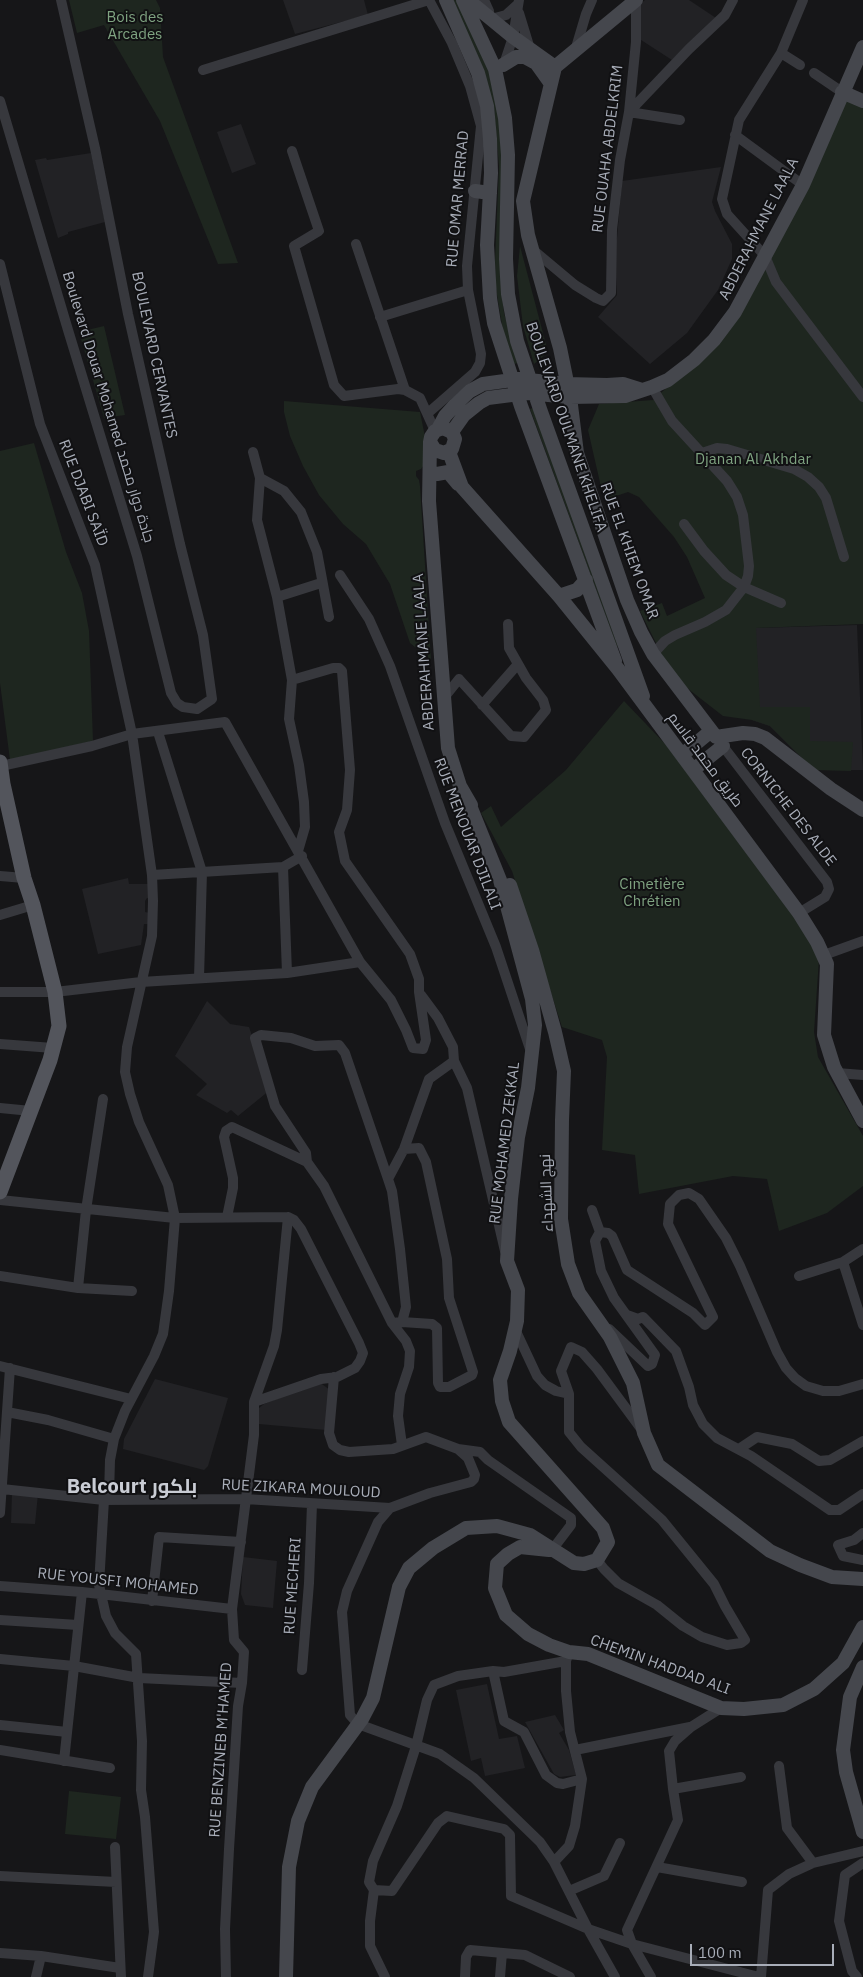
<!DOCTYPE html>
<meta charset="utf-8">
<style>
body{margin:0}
#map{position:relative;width:863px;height:1977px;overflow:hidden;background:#161618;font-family:"IBM Plex Sans",sans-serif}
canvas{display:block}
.scale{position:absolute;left:690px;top:1944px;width:144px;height:22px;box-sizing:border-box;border:2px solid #a8adb8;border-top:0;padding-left:6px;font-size:15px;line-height:18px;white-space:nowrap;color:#a8adb8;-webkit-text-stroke:4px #111113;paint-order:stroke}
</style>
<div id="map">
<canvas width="863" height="1977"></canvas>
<div class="scale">100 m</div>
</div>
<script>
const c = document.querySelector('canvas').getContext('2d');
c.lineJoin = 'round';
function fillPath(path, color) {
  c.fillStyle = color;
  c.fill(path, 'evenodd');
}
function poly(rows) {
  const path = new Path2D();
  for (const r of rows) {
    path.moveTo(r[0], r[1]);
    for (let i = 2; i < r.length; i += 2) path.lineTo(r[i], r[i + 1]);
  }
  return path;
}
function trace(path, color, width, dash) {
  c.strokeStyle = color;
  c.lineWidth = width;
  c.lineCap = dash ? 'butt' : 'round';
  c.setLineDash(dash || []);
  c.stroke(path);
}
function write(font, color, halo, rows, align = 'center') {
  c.font = font + ' "IBM Plex Sans",Cairo,sans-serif';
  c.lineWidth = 4;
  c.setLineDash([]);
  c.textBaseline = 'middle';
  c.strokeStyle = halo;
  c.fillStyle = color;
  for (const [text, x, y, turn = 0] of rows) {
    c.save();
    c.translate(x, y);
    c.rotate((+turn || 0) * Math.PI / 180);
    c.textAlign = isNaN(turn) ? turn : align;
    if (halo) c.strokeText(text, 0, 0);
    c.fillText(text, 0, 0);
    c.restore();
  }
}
const built = poly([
 [283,0,364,0,368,15,295,34],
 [645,0,689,0,716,18,672,60,638,38,638,6],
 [241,124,256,164,232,173,217,132],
 [91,153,105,222,68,232,68,234,58,238,35,160,46,158,47,160],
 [721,167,712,202,715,211,732,244,732,259,718,290,687,333,650,364,598,317,617,295,614,245,617,238,622,181],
 [857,625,863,770,814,770,770,726,752,720,756,628],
 [128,878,129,884,150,884,150,898,147,898,145,901,145,912,150,913,149,924,144,924,141,945,98,954,82,889],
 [207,1001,230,1024,249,1027,270,1090,238,1116,231,1110,227,1113,196,1095,207,1084,175,1056],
 [155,1379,228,1398,208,1466,204,1470,123,1449,124,1439],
 [319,1382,330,1390,326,1430,259,1424,259,1408,264,1404],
 [12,1493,38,1494,35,1524,11,1523],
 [243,1557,277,1561,273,1608,245,1605,241,1594],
 [487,1684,499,1739,517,1736,525,1768,485,1776,481,1758,471,1761,456,1690],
 [555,1715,564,1730,559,1733,569,1750,576,1775,560,1777,554,1774,525,1722]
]);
const green = poly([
 [69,0,156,0,160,8,163,57,238,263,218,264,160,121,104,25,77,33],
 [452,0,458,0,489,70,503,129,501,288,504,313,518,363,514,364,503,331,496,289,495,261,499,166,494,110],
 [843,97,863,107,863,624,756,628,760,707,810,707,810,741,853,742,851,771,814,770,770,726,752,720,723,716,678,681,662,655,640,611,662,603,667,616,705,598,687,557,674,537,639,497,628,492,604,500,588,430,599,404,653,400,701,357,736,317],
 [520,246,548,352,534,364,523,326,517,276],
 [104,326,125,415,104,418,79,332],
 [284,401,420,412,426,442,424,465,421,469,416,471,416,476,419,480,420,486,431,660,410,643,390,584,366,544,343,524,319,495,303,466,290,436,284,412],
 [535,407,620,645,617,647,530,409],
 [34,443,66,552,82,593,89,631,93,741,10,760,0,683,0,451],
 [624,701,667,746,809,937,819,959,814,1032,818,1057,863,1136,863,1186,827,1213,779,1231,767,1179,733,1176,639,1194,635,1155,602,1150,607,1057,602,1040,562,1027,512,871,481,813,491,806,501,827,566,770],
 [69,1791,121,1797,116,1839,65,1834]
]);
const street = poly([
 [484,0,489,11],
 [803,0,781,53,739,120,722,199,727,214,765,256,776,282,863,397],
 [519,13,530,49],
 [491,19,506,15,517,5],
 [575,51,586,14,592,0],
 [781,53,800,65],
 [503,67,513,37,519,0],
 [203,70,429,0],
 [814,73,842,92],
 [0,101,68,330,137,556,171,693,177,703,183,707,197,709,212,699,203,635,180,544,128,314,95,148,61,0],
 [629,112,689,49,725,15,733,0],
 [629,112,680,120],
 [735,135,803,185],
 [292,151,319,231,294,246,334,385,344,396,398,389,405,390,420,398,435,431],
 [356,244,405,390],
 [532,249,575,285,596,298,603,301,611,293,612,230,620,160,629,112,636,42,636,0],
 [0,264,40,424,95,565,132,734,152,875,153,901,152,936,127,1047,125,1072,130,1094,139,1122,168,1185,175,1218,169,1291,163,1334,154,1356,125,1411,114,1439,110,1460,109,1495,104,1500,99,1585,106,1616,115,1633,136,1654,142,1741,141,1790,145,1817,154,1932,148,1977],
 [380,317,468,290],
 [652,387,672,421,727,481,737,497,743,515,749,566,748,576,744,587,726,610,705,622,675,635,665,641,653,654],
 [428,413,475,372,480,363,481,354,468,290,467,266,481,126,470,86,452,43,429,0],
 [253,452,260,478,257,520,277,597,292,680],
 [702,453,717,448,727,449,794,469,808,477,819,487,826,498,844,557],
 [260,478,284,491,301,512,317,552,329,617],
 [684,524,704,551,726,575,744,587,781,603],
 [340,575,369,619,390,666,445,823,496,947,530,1049],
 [277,597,321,583],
 [443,699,459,679,511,736,524,737,546,710,543,700,526,678,509,648,508,624],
 [482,705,518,664],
 [158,732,202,872,199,978],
 [719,741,827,882,829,889,825,897,799,913],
 [1,766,92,746,132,734,225,722,360,962,391,1000,406,1030,413,1048,423,1049,426,1040,419,992,419,979,410,954,345,861,339,832,347,810,350,770,342,671,339,668,333,668,292,680,289,719,299,765,304,802,305,827,298,851],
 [283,867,287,973],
 [152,875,283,867,302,856],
 [0,876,24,878],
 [0,915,33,905],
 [824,955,863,941],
 [0,992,55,992,141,982,287,973,360,962],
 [421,995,438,1018,453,1047,454,1061],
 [0,1044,53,1048],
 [837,1073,863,1075],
 [0,1108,31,1111],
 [307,1162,306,1153,275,1106,255,1038,261,1035,291,1038,315,1046,339,1045,345,1053,388,1179],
 [0,1200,175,1218,288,1217,294,1220,301,1229,359,1343,363,1353,360,1361,355,1368,337,1377,321,1379,254,1402],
 [592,1210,600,1232],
 [227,1217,233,1188,233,1178,224,1137,226,1131,232,1127,307,1162,324,1186,392,1323,406,1341,410,1351,409,1367,400,1394,398,1416,402,1445],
 [843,1262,863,1325],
 [0,1276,78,1288,132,1291],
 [799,1276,843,1262,863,1249],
 [78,1288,86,1210,103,1099],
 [627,1315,638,1319,643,1317,676,1351,689,1387,693,1405,703,1424,717,1438,751,1456,830,1510,839,1510,863,1494],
 [402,1322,432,1324,437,1328,438,1383,440,1387,449,1387,472,1375,473,1372,449,1298,447,1259,426,1162,419,1148,404,1149],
 [392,1323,402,1322,406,1307,400,1249,392,1191,388,1179,404,1149,429,1079,454,1061,467,1088,505,1251],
 [515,1329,537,1376,545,1385,556,1391,569,1394],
 [609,1329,648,1366,652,1364,655,1355,614,1298,601,1271,595,1241,600,1232,608,1233,612,1236,627,1270,693,1313,705,1325,713,1317,668,1224,670,1204,679,1195,689,1193,699,1199,726,1238,740,1266,777,1352,786,1368,795,1378,806,1386,823,1391,839,1391,863,1384],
 [0,1366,131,1399],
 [334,1377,329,1433,333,1445,340,1450,349,1452,393,1449,426,1437,458,1449,480,1452,488,1460,571,1518,571,1525,552,1550],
 [7,1412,48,1420,114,1439],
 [458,1449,468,1458,475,1475,474,1479,471,1482,430,1493,390,1508,378,1522,347,1591,342,1612,350,1715,358,1724,440,1754,474,1778,540,1842,554,1862,588,1929,632,1944,759,1977],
 [739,1449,757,1437,792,1444,819,1461,830,1460,863,1441],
 [2,1489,104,1500,245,1499,390,1508],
 [0,1513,10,1368],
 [863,1533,854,1540,838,1545,843,1556,863,1560],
 [597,1560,604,1569,618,1583,657,1605,683,1626,702,1637,727,1645,741,1643,745,1640,725,1606,714,1584,662,1520,581,1447,569,1432,569,1394,561,1371,571,1347,582,1352,597,1369,642,1430],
 [0,1586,82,1592,232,1609],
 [152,1601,159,1537,241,1542],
 [0,1620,78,1625],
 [0,1659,74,1666,139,1678,242,1683],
 [566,1661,504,1672,493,1671,458,1676,434,1685,427,1700,416,1746,397,1806,373,1861,369,1882,374,1890,392,1891,438,1823,447,1816,504,1829,510,1835,511,1896,588,1929,615,1977],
 [302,1670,309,1583,312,1504],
 [493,1671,504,1721,524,1732,546,1775,557,1783,563,1784,582,1779],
 [0,1725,67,1732],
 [0,1750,110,1768],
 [575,1750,690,1727],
 [64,1761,82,1592],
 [779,1766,787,1828,813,1863],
 [673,1789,741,1777],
 [115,1847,121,1977],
 [554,1862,569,1846,575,1826,582,1779,570,1732,566,1691,566,1661,568,1655],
 [657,1867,742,1882],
 [0,1876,116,1882],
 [374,1890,370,1921,370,1946,385,1977],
 [569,1891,604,1876,620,1843],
 [0,1953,41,1956,120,1968],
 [36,1977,41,1956],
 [226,1977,225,1929,229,1849,238,1706,242,1683,244,1652,234,1640,232,1609,254,1435,254,1402,274,1346,277,1330,288,1217],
 [465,1977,466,1957,470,1950,525,1955,570,1977],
 [500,1977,502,1953],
 [651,1977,632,1944,627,1930,678,1820,673,1789,669,1751,675,1741,691,1727,721,1708],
 [761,1977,768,1890,789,1874,813,1863,863,1851],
 [857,1977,852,1971,839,1921,845,1875,863,1863]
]);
const secondary = poly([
 [446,0,478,73,487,106,490,139,491,173,487,245,490,298,494,323,521,406,615,661],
 [463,0,495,69,505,118,508,155,506,259,508,294,517,341,540,409,643,696],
 [468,0,513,37,555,67],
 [636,0,555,67,523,201,528,235,560,348,570,397,577,453,627,600,641,632,653,654,716,737,743,733,755,734,765,738,831,789,863,810],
 [503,65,516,57,525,57,536,63,551,84],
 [842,92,863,101],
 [475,191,490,193],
 [438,429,445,416,455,405,470,391,483,384,519,379,567,384,607,385,623,384,642,390],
 [452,432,464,415,479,403,488,398,527,393,570,397,625,396,652,387,668,380,694,360,714,340,735,312,803,185,863,47],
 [430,442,435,450,444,453,452,449,455,439,452,432,443,428,435,431,431,437,430,442,429,501,448,748,460,786,471,805],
 [449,452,462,487,559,596,618,669,799,913,817,942,827,964,824,1035,834,1067,863,1121],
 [437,474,448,472,458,484],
 [559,596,577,590,586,580],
 [682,755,711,731],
 [693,770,723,746],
 [510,885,532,950,555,1032,564,1071,562,1120,561,1219,568,1264,579,1293,610,1337,633,1383,644,1433,658,1465,770,1551,800,1565,832,1577,863,1579],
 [549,1550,520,1547,508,1554,497,1564,495,1588,506,1615,528,1634,549,1645,569,1652,588,1654,721,1708,744,1709,783,1705,814,1689,843,1663,863,1627],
 [863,1667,850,1697,843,1750,846,1772,863,1832],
 [286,1977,289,1867,298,1821,312,1787,362,1719,373,1698,399,1587,409,1568,433,1548,466,1528,497,1526,530,1535,574,1563,584,1564,597,1560,608,1542,603,1528,509,1422,502,1401,500,1380,510,1351,517,1321,518,1290,507,1261,511,1199,518,1137,528,1088,535,1025,532,999,500,880,467,798]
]);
const primary = poly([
 [0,762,3,784,24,878,33,905,55,992,59,1026,50,1060,0,1192]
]);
const parkNames = [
 ["Bois des",135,18],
 ["Arcades",135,35],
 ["Djanan Al Akhdar",753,460],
 ["Cimetière",652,885],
 ["Chrétien",652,902]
];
const streetNames = [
 ["RUE OUAHA ABDELKRIM",608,149,-83],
 ["RUE OMAR MERRAD",458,199,-85],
 ["ABDERAHMANE LAALA",759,229,-63],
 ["BOULEVARD CERVANTES",154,355,78],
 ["Boulevard Douar Mohamed جادة دوار محمد",108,407,73],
 ["BOULEVARD OULMANE KHELIFA",566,427,71],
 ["RUE DJABI SAÏD",83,493,69],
 ["RUE EL KHIEM OMAR",629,551,70],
 ["ABDERAHMANE LAALA",424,652,-94],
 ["طريق محمد قاسم",705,760,53],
 ["CORNICHE DES ALDE",788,807,52],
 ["RUE MENOUAR DJILALI",467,834,69],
 ["RUE MOHAMED ZEKKAL",505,1143,-83],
 ["نهج الشهداء",547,1193,-92],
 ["RUE ZIKARA MOULOUD",301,1489,3],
 ["RUE YOUSFI MOHAMED",118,1582,6],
 ["RUE MECHERI",293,1586,-86],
 ["CHEMIN HADDAD ALI",660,1665,20],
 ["RUE BENZINEB M'HAMED",221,1750,-86]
];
const districtNames = [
 ["Belcourt بلكور",132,1487]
];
fillPath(built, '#222225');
fillPath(green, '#1e261f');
trace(street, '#37383d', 10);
trace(secondary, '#45474d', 14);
trace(primary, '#53555c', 15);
write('15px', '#7fa381', '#111113', parkNames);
write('15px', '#a8adb8', '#111113', streetNames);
write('bold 20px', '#c9ccd4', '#111113', districtNames);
</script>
